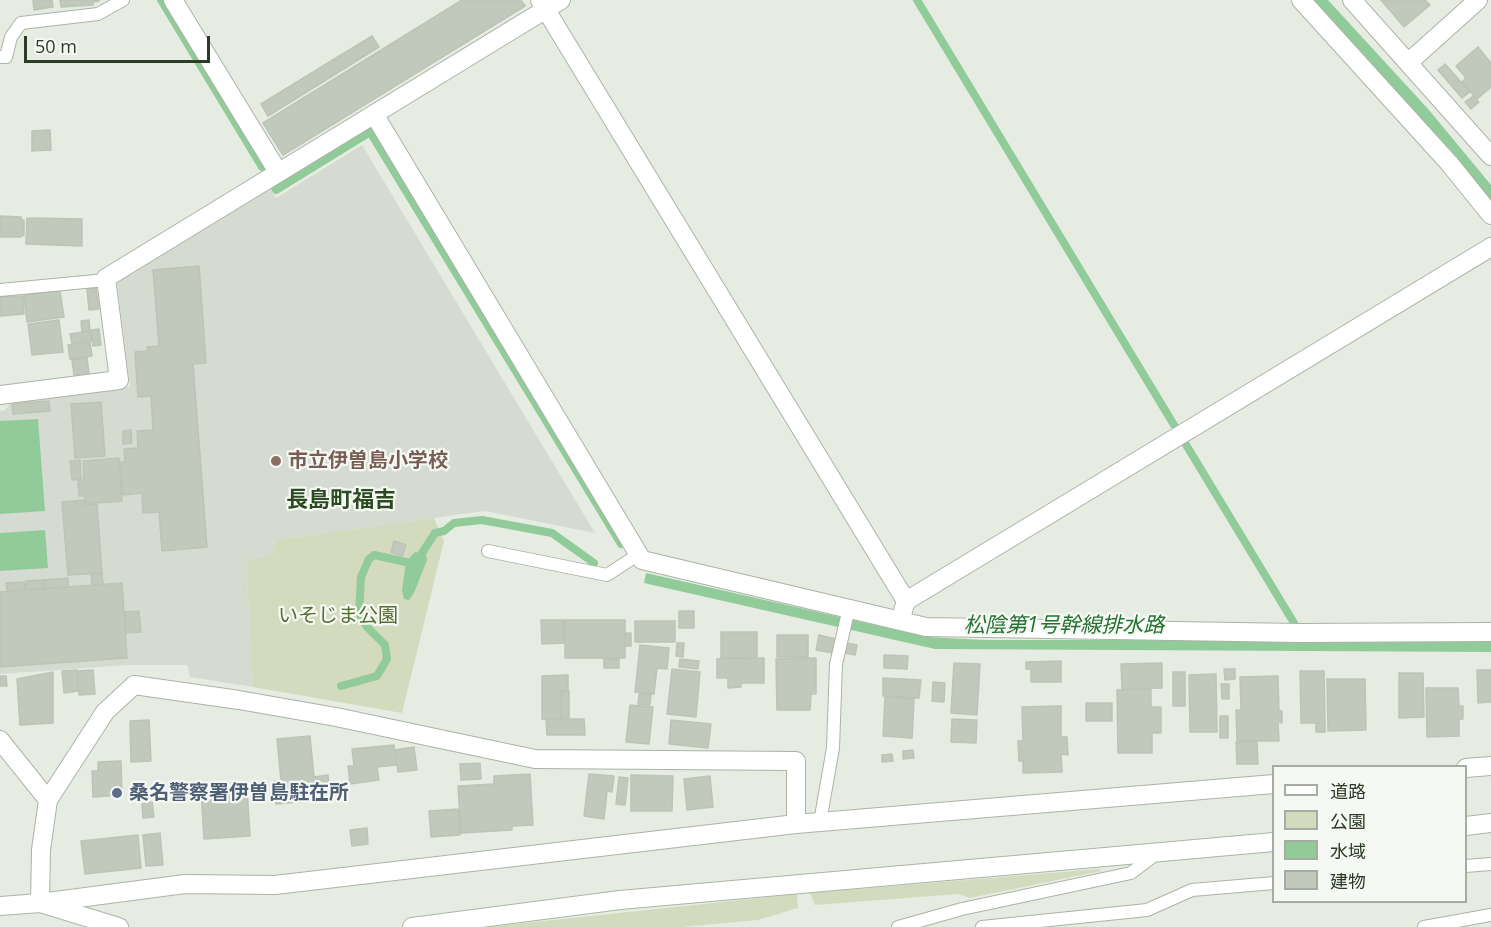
<!DOCTYPE html>
<meta charset="utf-8">
<style>
body{margin:0}
#map{position:relative;width:1491px;height:927px;overflow:hidden;background:#e7ece3;font-family:"Open Sans","Noto Sans JP",sans-serif}
canvas{display:block}
.legend{position:absolute;left:1272px;top:765px;width:195px;height:138px;box-sizing:border-box;background:#f6f8f4;border:2px solid #a5aca1;margin:0;padding:8px 10px;list-style:none;font-size:18px;color:#2b3b25}
.legend li{display:flex;align-items:center;gap:12px;height:30px}
.legend b{width:30px;border:2px solid #a5aca1}
.scale{position:absolute;left:24px;top:36px;width:186px;height:27px;box-sizing:border-box;border:3px solid #2b3b25;border-top:0;padding-left:8px;font-size:18px;line-height:21px;white-space:nowrap;color:#2b3b25;-webkit-text-stroke:4px #f6f8f4;paint-order:stroke}
</style>
<div id="map">
<canvas width="1491" height="927"></canvas>
<ul class="legend">
<li><b style="height:8px;background:#fff"></b>道路</li>
<li><b style="height:16px;background:#d3dabe"></b>公園</li>
<li><b style="height:16px;background:#91cb9a"></b>水域</li>
<li><b style="height:16px;background:#c1c9bc"></b>建物</li>
</ul>
<div class="scale">50 m</div>
</div>
<script>
const c = document.querySelector('canvas').getContext('2d');
c.lineJoin = 'round';
function fillPath(path, color) {
  c.fillStyle = color;
  c.fill(path, 'evenodd');
}
function poly(rows) {
  const path = new Path2D();
  for (const r of rows) {
    path.moveTo(r[0], r[1]);
    for (let i = 2; i < r.length; i += 2) path.lineTo(r[i], r[i + 1]);
  }
  return path;
}
function trace(path, color, width, dash) {
  c.strokeStyle = color;
  c.lineWidth = width;
  c.lineCap = dash ? 'butt' : 'round';
  c.setLineDash(dash || []);
  c.stroke(path);
}
function write(font, color, halo, rows, align = 'center') {
  c.font = font + ' "Open Sans","Noto Sans JP",sans-serif';
  c.lineWidth = 4.5;
  c.setLineDash([]);
  c.textBaseline = 'middle';
  c.strokeStyle = halo;
  c.fillStyle = color;
  for (const [text, x, y, turn = 0] of rows) {
    c.save();
    c.translate(x, y);
    c.rotate((+turn || 0) * Math.PI / 180);
    c.textAlign = isNaN(turn) ? turn : align;
    if (halo) c.strokeText(text, 0, 0);
    c.fillText(text, 0, 0);
    c.restore();
  }
}
const built = poly([
 [362,145,595,533,485,511,276,540,273,555,246,560,253,687,190,677,187,665,128,665,0,674,0,411,5,410,12,401,130,387,117,281,269,187,276,198]
]);
const green = poly([
 [434,518,444,541,402,713,253,687,246,560,273,555,276,540],
 [1099,869,1101,871,970,898,958,894,815,905,810,893],
 [797,894,798,908,758,920,681,927,488,927]
]);
const water = poly([
 [1313,0,1328,0,1429,110,1491,185,1491,202],
 [38,419,45,511,0,514,0,421],
 [45,530,48,568,0,571,0,533],
 [415,552,426,555,427,560,414,593,409,600,404,599,402,590,406,562],
 [646,573,928,637,985,640,1491,640,1491,652,935,649,644,583]
]);
const stream = poly([
 [161,0,262,167],
 [917,0,1174,425],
 [273,184,276,190,370,132,621,544],
 [1185,443,1294,623],
 [341,686,377,676,387,659,385,645,367,627,359,613,361,577,369,559,374,555,415,564,435,533,444,531,454,523,482,520,552,533,594,563]
]);
const building = poly([
 [33,0,52,0,53,7,34,10,33,0],
 [60,0,99,0,99,1,93,2,93,5,61,7,60,0],
 [462,0,521,0,525,6,283,155,263,123,462,0],
 [1381,0,1425,0,1430,5,1404,27,1381,0],
 [372,36,379,47,268,116,261,104,372,36],
 [1478,47,1491,63,1491,87,1477,99,1462,82,1466,78,1456,66,1478,47],
 [1445,64,1470,92,1462,98,1438,70,1445,64],
 [1473,96,1479,102,1471,109,1465,102,1473,96],
 [50,130,51,150,32,151,32,131,50,130],
 [0,216,21,217,21,220,24,220,24,235,20,237,0,237,0,216],
 [27,218,82,219,82,246,26,244,27,218],
 [199,266,206,363,193,364,207,547,162,551,159,512,143,513,142,493,123,495,120,462,125,462,124,449,138,448,137,431,153,430,151,396,138,397,135,352,148,351,147,347,159,346,153,270,199,266],
 [96,288,99,309,89,310,87,289,96,288],
 [60,291,64,317,27,322,24,295,60,291],
 [23,296,24,314,0,316,0,297,23,296],
 [59,320,63,352,32,355,28,324,59,320],
 [89,320,90,331,82,332,81,321,89,320],
 [99,329,101,345,93,346,91,330,99,329],
 [90,331,91,341,72,343,70,334,90,331],
 [90,342,92,356,70,359,68,345,90,342],
 [87,358,89,373,74,375,72,360,87,358],
 [49,401,50,411,13,414,12,404,49,401],
 [101,402,105,456,75,458,71,404,101,402],
 [131,430,132,443,123,444,123,431,131,430],
 [119,458,122,501,85,504,85,496,79,496,78,480,84,480,83,461,119,458],
 [80,460,81,479,72,480,70,461,80,460],
 [84,500,84,505,97,504,102,573,68,575,62,502,84,500],
 [394,541,406,545,402,556,391,552,394,541],
 [91,573,102,573,103,584,92,585,91,573],
 [68,578,68,587,44,589,43,580,68,578],
 [43,580,43,588,26,590,26,581,43,580],
 [24,582,25,590,7,591,6,583,24,582],
 [122,583,127,658,0,667,0,592,122,583],
 [139,611,141,632,126,633,125,612,139,611],
 [679,611,694,611,694,628,679,628,679,611],
 [541,620,564,620,564,643,542,644,541,620],
 [565,620,625,620,625,658,565,658,565,620],
 [635,621,675,621,675,642,635,642,635,621],
 [721,632,757,632,757,657,721,658,721,632],
 [625,633,631,633,631,646,625,646,625,633],
 [777,635,808,635,808,657,777,657,777,635],
 [819,635,836,639,833,653,816,650,819,635],
 [677,643,684,643,683,657,676,656,677,643],
 [847,643,857,645,855,655,845,653,847,643],
 [640,645,669,648,667,669,657,668,654,694,635,692,640,645],
 [884,655,908,656,907,669,884,668,884,655],
 [764,658,764,683,741,683,741,687,728,688,728,678,717,678,717,659,764,658],
 [816,658,816,694,811,694,810,710,777,710,776,659,816,658],
 [604,659,619,659,619,668,604,668,604,659],
 [680,659,699,661,698,669,679,667,680,659],
 [1061,661,1061,682,1031,682,1031,669,1026,669,1026,662,1061,661],
 [954,663,980,664,977,715,951,713,954,663],
 [1162,663,1162,688,1122,689,1121,664,1162,663],
 [672,669,700,672,696,717,667,714,672,669],
 [1224,669,1235,669,1235,679,1225,680,1224,669],
 [77,670,78,691,64,693,62,671,77,670],
 [93,670,95,694,79,695,78,671,93,670],
 [1477,670,1491,670,1491,702,1478,703,1477,670],
 [1300,671,1324,671,1325,723,1301,723,1300,671],
 [53,672,53,723,20,725,17,679,53,672],
 [1173,672,1185,672,1185,706,1173,706,1173,672],
 [1399,673,1423,673,1424,717,1399,718,1399,673],
 [1216,674,1217,732,1190,732,1189,675,1216,674],
 [568,675,568,691,561,691,561,719,542,719,542,676,568,675],
 [0,676,6,676,7,686,0,686,0,676],
 [1278,676,1279,711,1282,711,1282,723,1278,722,1279,741,1237,741,1236,710,1241,710,1240,677,1278,676],
 [883,678,921,680,919,698,883,696,883,678],
 [1327,679,1365,679,1366,730,1328,731,1327,679],
 [933,682,945,683,944,702,932,701,933,682],
 [1221,684,1229,684,1229,699,1222,699,1221,684],
 [1426,688,1458,688,1459,706,1463,706,1463,719,1459,719,1459,736,1427,737,1426,688],
 [1151,689,1151,707,1161,707,1161,733,1152,733,1152,753,1118,753,1117,690,1151,689],
 [569,691,569,718,561,718,562,692,569,691],
 [639,694,651,695,650,705,638,704,639,694],
 [885,697,914,699,912,738,883,736,885,697],
 [1086,703,1112,703,1112,721,1086,721,1086,703],
 [630,705,653,707,649,744,626,742,630,705],
 [1061,706,1061,737,1067,737,1068,755,1061,754,1062,772,1023,773,1023,761,1019,761,1018,741,1023,741,1022,707,1061,706],
 [1220,716,1228,716,1228,738,1220,738,1220,716],
 [546,719,584,719,585,735,547,735,546,719],
 [952,719,977,720,976,743,951,742,952,719],
 [149,720,151,761,131,762,130,721,149,720],
 [671,720,711,724,708,748,669,744,671,720],
 [1316,723,1325,723,1325,732,1316,732,1316,723],
 [310,736,314,777,328,775,331,799,276,804,274,781,281,781,277,739,310,736],
 [1236,742,1257,742,1258,764,1237,764,1236,742],
 [394,745,396,765,377,767,379,780,350,784,348,766,354,766,352,749,394,745],
 [414,747,417,770,398,772,395,750,414,747],
 [913,750,914,758,903,759,903,751,913,750],
 [892,754,893,761,882,762,882,755,892,754],
 [121,761,122,795,93,797,92,771,98,771,98,762,121,761],
 [480,763,481,779,461,780,460,764,480,763],
 [530,774,533,825,512,826,512,830,461,833,458,786,494,784,494,776,530,774],
 [589,774,614,776,612,792,607,791,604,819,584,816,589,774],
 [631,775,673,776,672,811,631,811,631,775],
 [710,776,713,807,687,810,684,779,710,776],
 [619,777,628,778,625,805,616,804,619,777],
 [247,788,250,836,204,839,201,791,247,788],
 [152,802,154,817,143,818,142,804,152,802],
 [458,809,460,835,431,837,429,811,458,809],
 [367,828,368,844,352,846,350,830,367,828],
 [160,833,163,865,146,866,143,835,160,833],
 [138,835,141,868,85,874,81,841,138,835]
]);
const lane = poly([
 [0,57,6,57,11,37,21,23,98,14,123,0],
 [0,290,106,280],
 [488,551,607,575,639,554],
 [820,822,833,748,836,664,849,608],
 [1466,866,1491,864],
 [898,927,962,909,1131,873,1156,854],
 [982,927,1147,910,1192,890,1274,883],
 [1424,927,1491,915]
]);
const street = poly([
 [173,0,278,172],
 [540,0,906,601],
 [1301,0,1449,163,1491,215],
 [1352,0,1491,156],
 [1409,62,1478,0],
 [374,114,642,560,926,627,1299,633,1491,632],
 [0,395,119,380,106,278,561,0],
 [900,621,906,601,1491,247],
 [0,740,48,800],
 [1466,768,1491,766],
 [796,824,796,761,535,759,336,717,239,700,134,685,105,712,48,800,41,850,40,903,185,884,275,885,796,824,1274,784]
]);
const secondary = poly([
 [1466,826,1491,823],
 [0,906,40,903,119,927],
 [412,927,620,900,1274,842]
]);
const markers = [
 [276,461,6,"#8d6e63"],
 [117,793,6,"#5c6f8a"]
];
const educationNames = [
 ["市立伊曽島小学校",288,461]
];
const parkNames = [
 ["いそじま公園",338,616]
];
const serviceNames = [
 ["桑名警察署伊曽島駐在所",129,793]
];
const waterNames = [
 ["松陰第1号幹線排水路",1064,626]
];
const quarterNames = [
 ["長島町福吉",341,501]
];
fillPath(built, '#d6dbd2');
fillPath(green, '#d3dabe');
fillPath(water, '#91cb9a');
trace(stream, '#91cb9a', 8);
fillPath(building, '#c1c9bc');
trace(building, '#bcc4b6', 1.5);
trace(lane, '#abb3a6', 14);
trace(street, '#abb3a6', 20);
trace(secondary, '#a9b6a3', 20);
trace(lane, '#fff', 12);
trace(street, '#fff', 18);
trace(secondary, '#fff', 18);
for (const [x, y, r, color] of markers) {
  const dot = new Path2D();
  dot.arc(x, y, r, 0, 2 * Math.PI);
  c.fillStyle = color;
  c.fill(dot);
  trace(dot, '#f6f8f4', 2);
}
write('bold 20px', '#785e54', '#f6f8f4', educationNames, 'left');
write('20px', '#576e33', '#f6f8f4', parkNames);
write('bold 20px', '#4e5e75', '#f6f8f4', serviceNames, 'left');
write('italic 21px', '#257132', '#f6f8f4', waterNames);
write('bold 22px', '#2d4b23', '#f6f8f4', quarterNames);
</script>
